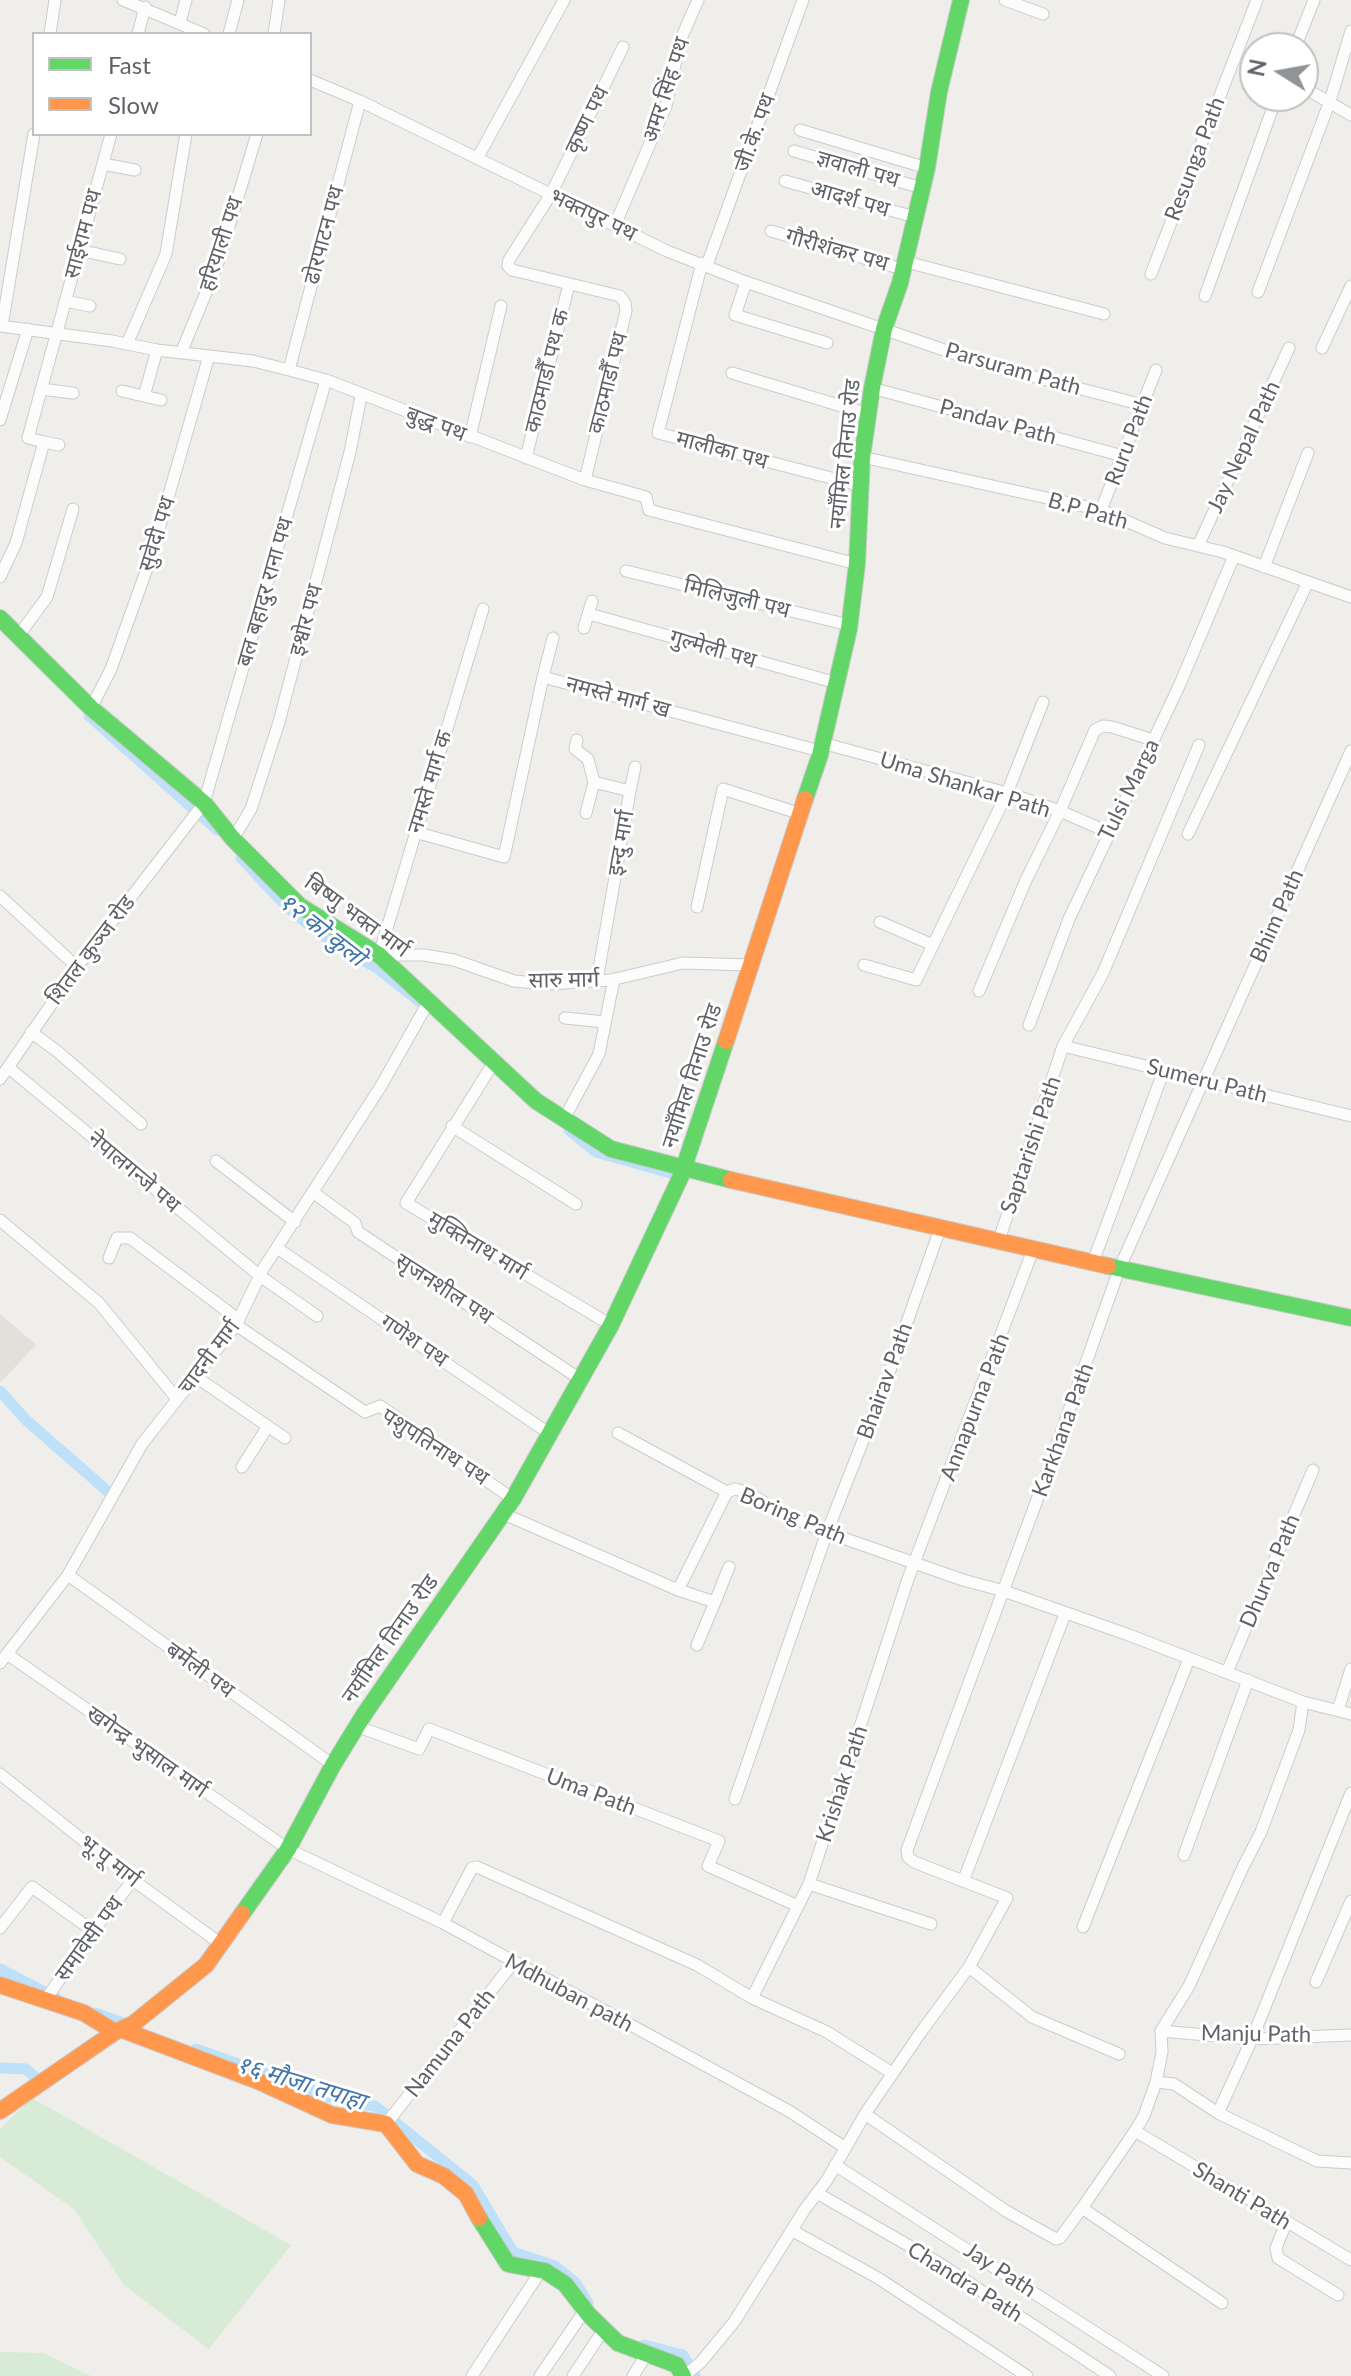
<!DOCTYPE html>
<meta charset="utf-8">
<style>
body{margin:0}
#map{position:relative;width:1351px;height:2376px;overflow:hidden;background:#efeeea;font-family:Lato,sans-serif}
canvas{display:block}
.legend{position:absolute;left:32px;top:32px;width:280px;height:104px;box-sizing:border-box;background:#fff;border:2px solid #bfc1c3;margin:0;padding:10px 14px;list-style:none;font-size:24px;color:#5f6368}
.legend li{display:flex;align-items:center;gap:16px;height:40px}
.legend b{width:40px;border:2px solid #bfc1c3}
.north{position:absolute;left:1239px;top:32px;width:80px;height:80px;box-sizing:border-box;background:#fff;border:2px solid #bfc1c3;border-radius:50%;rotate:281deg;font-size:22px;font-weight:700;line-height:32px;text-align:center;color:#5f6368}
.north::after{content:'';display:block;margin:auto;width:28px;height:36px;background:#919496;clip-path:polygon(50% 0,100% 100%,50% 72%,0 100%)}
</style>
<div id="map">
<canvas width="1351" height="2376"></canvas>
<ul class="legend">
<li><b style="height:10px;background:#63d668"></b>Fast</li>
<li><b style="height:10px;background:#ff974d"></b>Slow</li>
</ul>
<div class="north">N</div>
</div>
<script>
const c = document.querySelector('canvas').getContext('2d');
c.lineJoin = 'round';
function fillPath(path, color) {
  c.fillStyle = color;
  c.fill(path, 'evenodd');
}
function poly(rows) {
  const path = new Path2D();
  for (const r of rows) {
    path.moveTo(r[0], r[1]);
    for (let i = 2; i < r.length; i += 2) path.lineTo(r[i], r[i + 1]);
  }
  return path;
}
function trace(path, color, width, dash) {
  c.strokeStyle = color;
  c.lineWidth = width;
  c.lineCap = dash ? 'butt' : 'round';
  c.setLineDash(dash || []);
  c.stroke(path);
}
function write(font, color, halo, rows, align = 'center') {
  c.font = font + ' Lato,"Noto Sans Devanagari",sans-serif';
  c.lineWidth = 6;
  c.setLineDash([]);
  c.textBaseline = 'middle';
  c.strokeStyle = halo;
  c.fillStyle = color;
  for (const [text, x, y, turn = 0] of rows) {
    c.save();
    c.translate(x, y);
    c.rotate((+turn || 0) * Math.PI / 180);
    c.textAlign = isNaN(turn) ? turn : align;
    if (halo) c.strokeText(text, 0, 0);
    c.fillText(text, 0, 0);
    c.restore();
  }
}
const education = poly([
 [0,1314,36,1345,0,1383]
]);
const green = poly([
 [32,2098,291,2245,209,2349,124,2285,74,2209,0,2157,0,2129],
 [0,2352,44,2353,91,2376,0,2376]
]);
const canal = poly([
 [89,716,217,830],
 [241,858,287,907,309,925,339,947,377,968,420,1002],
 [569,1130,596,1152,681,1176],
 [0,1391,26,1420,112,1495],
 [0,1969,56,1998],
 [95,2013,131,2026],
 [196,2049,347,2103,375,2106,473,2185,513,2252,555,2266,575,2282,588,2303],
 [0,2068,26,2069,37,2079],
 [644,2345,683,2355,695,2376]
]);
const street = poly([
 [123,0,204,34],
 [1005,0,1043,14],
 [180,22,186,0],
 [50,34,55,0],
 [138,34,145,7],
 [229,34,238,0],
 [274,34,279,0],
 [1295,48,1314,0],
 [310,80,360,101,667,251,746,282,985,364,1143,405],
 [1303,87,1351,115],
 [800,130,927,168],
 [794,151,922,188],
 [478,157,564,0],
 [103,164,135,170],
 [785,181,915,217],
 [615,225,666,106,680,41,698,0],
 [771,231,902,269],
 [79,250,120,259],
 [903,261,1104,314],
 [702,263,658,433,862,486],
 [707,265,803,0],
 [1151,274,1257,0],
 [746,282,735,315,827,343],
 [1258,292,1330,101,1351,31],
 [1205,296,1277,96],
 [65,301,90,306],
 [0,326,112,341,157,350,253,361,289,370,326,380,585,480,646,497,649,510,857,564],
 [2,326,34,134],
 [127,344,166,254,186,134],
 [1322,348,1351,286],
 [181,353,217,266,257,134],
 [289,370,360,101],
 [732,373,868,414],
 [872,388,1123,456],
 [41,389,73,393],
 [122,391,161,400],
 [144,396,157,350],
 [0,420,28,329],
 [470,437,501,306],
 [44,442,59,445],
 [862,457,1101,510,1165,538,1223,552,1351,597],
 [526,458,569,284],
 [585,480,626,311,625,303,620,296,512,270,508,266,509,260,551,194,623,47],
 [1101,510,1156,370],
 [1198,546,1289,348],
 [1264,567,1308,453],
 [626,571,849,625],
 [0,577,16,543,44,442,28,438,111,134],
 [483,609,379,955,424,955,454,960,514,981,549,984,611,980,683,963,751,965],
 [589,614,837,683],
 [584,628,592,601],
 [19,635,47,597,73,509],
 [543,677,553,638],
 [91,708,111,669,150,560,209,356],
 [577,740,575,749,588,759,594,782,630,791,597,980],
 [822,743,1007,793,1060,811,1026,880,979,991],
 [630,791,635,767],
 [586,813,594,782],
 [415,832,504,857,543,677,820,751],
 [1108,832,1060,811,1095,730,1103,726,1112,727,1153,740],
 [1188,834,1308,582],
 [233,839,251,809,279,722,350,452,361,396],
 [0,896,77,967],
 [697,907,723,789,801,814],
 [880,922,933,945],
 [864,965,916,980,1007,793,1043,702],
 [565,1018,605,1022],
 [1029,1025,1069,919,1180,684,1234,556],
 [31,1032,58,1052,141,1124],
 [1063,1046,1351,1116],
 [494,1062,406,1203,611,1325],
 [9,1068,260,1276,317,1316],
 [0,1079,77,967,204,803,326,380],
 [564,1119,599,1054,614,979],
 [452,1126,576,1204],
 [216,1161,295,1222],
 [314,1193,355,1223,358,1232,580,1379],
 [0,1220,99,1303,177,1399],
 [998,1243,1063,1046,1103,973,1199,745],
 [277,1248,550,1434],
 [109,1258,117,1238,130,1238,239,1320],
 [1093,1262,1164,1070],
 [236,1325,365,1412,380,1406,513,1499],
 [196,1377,285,1438],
 [618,1433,727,1492],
 [242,1467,268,1426],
 [504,1514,678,1590,727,1492,735,1489,749,1493,778,1511,820,1530,963,1580,1004,1591,1129,1635,1303,1702,1351,1714],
 [68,1575,333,1765],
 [678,1590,715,1602,697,1645],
 [715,1602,729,1567],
 [7,1654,288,1849,443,1923,789,2111,844,2147],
 [0,1663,68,1575,142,1444,236,1325,263,1269,381,1086,429,1001],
 [1227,1672,1313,1470],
 [1338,1710,1351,1669],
 [356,1726,419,1749,429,1729,719,1841,708,1866,798,1906],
 [0,1774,133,1880,221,1944],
 [735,1799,827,1532,883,1390,940,1229],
 [1184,1855,1248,1680],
 [964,1879,1065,1614],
 [809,1884,931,1924],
 [443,1923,472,1868,477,1867,697,1965,752,1998,827,2032,892,2073],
 [1083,1927,1189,1659],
 [0,1928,32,1887,93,1931],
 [969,1967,1032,2017,1119,2054],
 [1316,1982,1351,1901],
 [752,1998,809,1884,908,1579,1033,1250],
 [46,1999,93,1931,133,1880],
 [1161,2031,1252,2039,1351,2035],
 [1156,2082,1162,2052,1161,2031,1189,1986,1243,1867,1261,1832,1299,1730,1303,1702],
 [1218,2113,1252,2039,1351,1793],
 [865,2114,921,2032,969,1967,1007,1898,914,1862,908,1857,907,1850,1044,1481,1120,1267,1351,751],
 [386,2124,513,1963],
 [1135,2131,1351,2260],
 [835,2165,1163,2376],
 [817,2193,939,2263,1110,2376],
 [1082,2208,1222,2303],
 [1286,2223,1276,2248,1278,2258,1338,2295],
 [793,2231,878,2278,1027,2376],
 [472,2376,540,2272],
 [540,2376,585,2310],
 [573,2376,604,2329],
 [633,2376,646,2355],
 [684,2376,701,2362,734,2322,805,2209,827,2180,865,2114,1006,2211,1056,2239,1060,2238,1082,2208,1135,2131,1144,2116,1156,2082,1174,2084,1218,2113,1317,2161,1351,2163]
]);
const fast = poly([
 [0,618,91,708,204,803,233,839,300,906,379,955,536,1101,611,1149,731,1180],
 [805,799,820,755,849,629,857,564,862,457,872,388,884,329,900,283,927,168,939,92,961,0],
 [1108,1266,1351,1318],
 [242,1914,288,1849,333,1765,365,1713,513,1499,611,1325,681,1176,726,1041],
 [479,2218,508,2264,545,2271,565,2284,589,2315,618,2343,677,2365,683,2376]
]);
const slow = poly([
 [726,1041,805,799],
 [731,1180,1108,1266],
 [0,1985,84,2013,115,2032],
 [123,2030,258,2081,332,2115,386,2124,417,2164,444,2176,466,2194,479,2218],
 [0,2111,115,2032,133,2024,206,1965,242,1914]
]);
const streetNames = [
 ["अमर सिंह पथ",666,90,-72],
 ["कृष्ण पथ",587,120,-64],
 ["जी.के. पथ",755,133,-70],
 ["Resunga Path",1195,159,-69],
 ["ज्ञवाली पथ",858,169,16],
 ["आदर्श पथ",850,199,16],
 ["भक्तपुर पथ",593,215,26],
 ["साईराम पथ",83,234,-75],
 ["ढोरपाटन पथ",324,235,-75],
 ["हरियाली पथ",221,244,-72],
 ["गौरीशंकर पथ",837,250,16],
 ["Parsuram Path",1013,369,16],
 ["काठमाडौँ पथ क",547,371,-76],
 ["काठमाडौँ पथ",608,383,-76],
 ["Pandav Path",998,422,15],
 ["बुद्ध पथ",436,424,21],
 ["Ruru Path",1129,440,-69],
 ["Jay Nepal Path",1244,447,-65],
 ["मालीका पथ",722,450,15],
 ["नयाँमिल तिनाउ रोड",845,454,-84],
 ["B.P Path",1088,511,16],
 ["सुवेदी पथ",157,534,-73],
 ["बल बहादुर राना पथ",265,592,-74],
 ["मिलिजुली पथ",737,598,14],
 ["इश्वोर पथ",306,620,-75],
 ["गुल्मेली पथ",713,649,16],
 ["नमस्ते मार्ग ख",618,697,15],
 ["नमस्ते मार्ग क",430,782,-73],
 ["Uma Shankar Path",965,785,17],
 ["Tulsi Marga",1129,790,-64],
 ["इन्दु मार्ग",621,843,-80],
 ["बिष्णु भक्त मार्ग",357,916,36],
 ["Bhim Path",1277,916,-66],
 ["शितल कुञ्ज रोड",91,950,-53],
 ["सारु मार्ग",564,980,-1],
 ["नयाँमिल तिनाउ रोड",692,1076,-72],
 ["Sumeru Path",1207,1081,14],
 ["Saptarishi Path",1031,1145,-71],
 ["नेपालगन्जे पथ",134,1172,40],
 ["मुक्तिनाथ मार्ग",478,1246,31],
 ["सृजनशील पथ",444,1289,33],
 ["गणेश पथ",414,1341,34],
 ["चादनी मार्ग",209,1357,-53],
 ["Bhairav Path",885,1381,-70],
 ["Annapurna Path",975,1407,-69],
 ["Karkhana Path",1063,1430,-70],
 ["पशुपतिनाथ पथ",435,1447,33],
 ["Boring Path",793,1516,23],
 ["Dhurva Path",1270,1571,-67],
 ["नयाँमिल तिनाउ रोड",390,1639,-55],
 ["बर्मेली पथ",200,1670,36],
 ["खगेन्द्र भुसाल मार्ग",147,1752,35],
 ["Krishak Path",842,1784,-72],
 ["Uma Path",591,1792,21],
 ["भू.पू मार्ग",110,1861,38],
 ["समावेसी पथ",89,1939,-54],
 ["Mdhuban path",569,1993,28],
 ["Manju Path",1256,2034,1],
 ["Namuna Path",450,2043,-52],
 ["Shanti Path",1242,2196,31],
 ["Jay Path",1000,2270,33],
 ["Chandra Path",965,2282,32]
];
const waterNames = [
 ["१२ को कुलो",322,930,38],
 ["१६ मौजा तपाहा",301,2083,17]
];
fillPath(education, '#e2e0da');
fillPath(green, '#d8ebd6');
trace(canal, '#bfe0f9', 11);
trace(street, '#cbcccc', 13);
trace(fast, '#cacacb', 18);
trace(slow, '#cacacb', 18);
trace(street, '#fdfcfc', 11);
trace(fast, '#63d668', 16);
trace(slow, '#ff974d', 16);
write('22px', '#5f6368', '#fff', streetNames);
write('italic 24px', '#4174aa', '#fff', waterNames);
</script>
